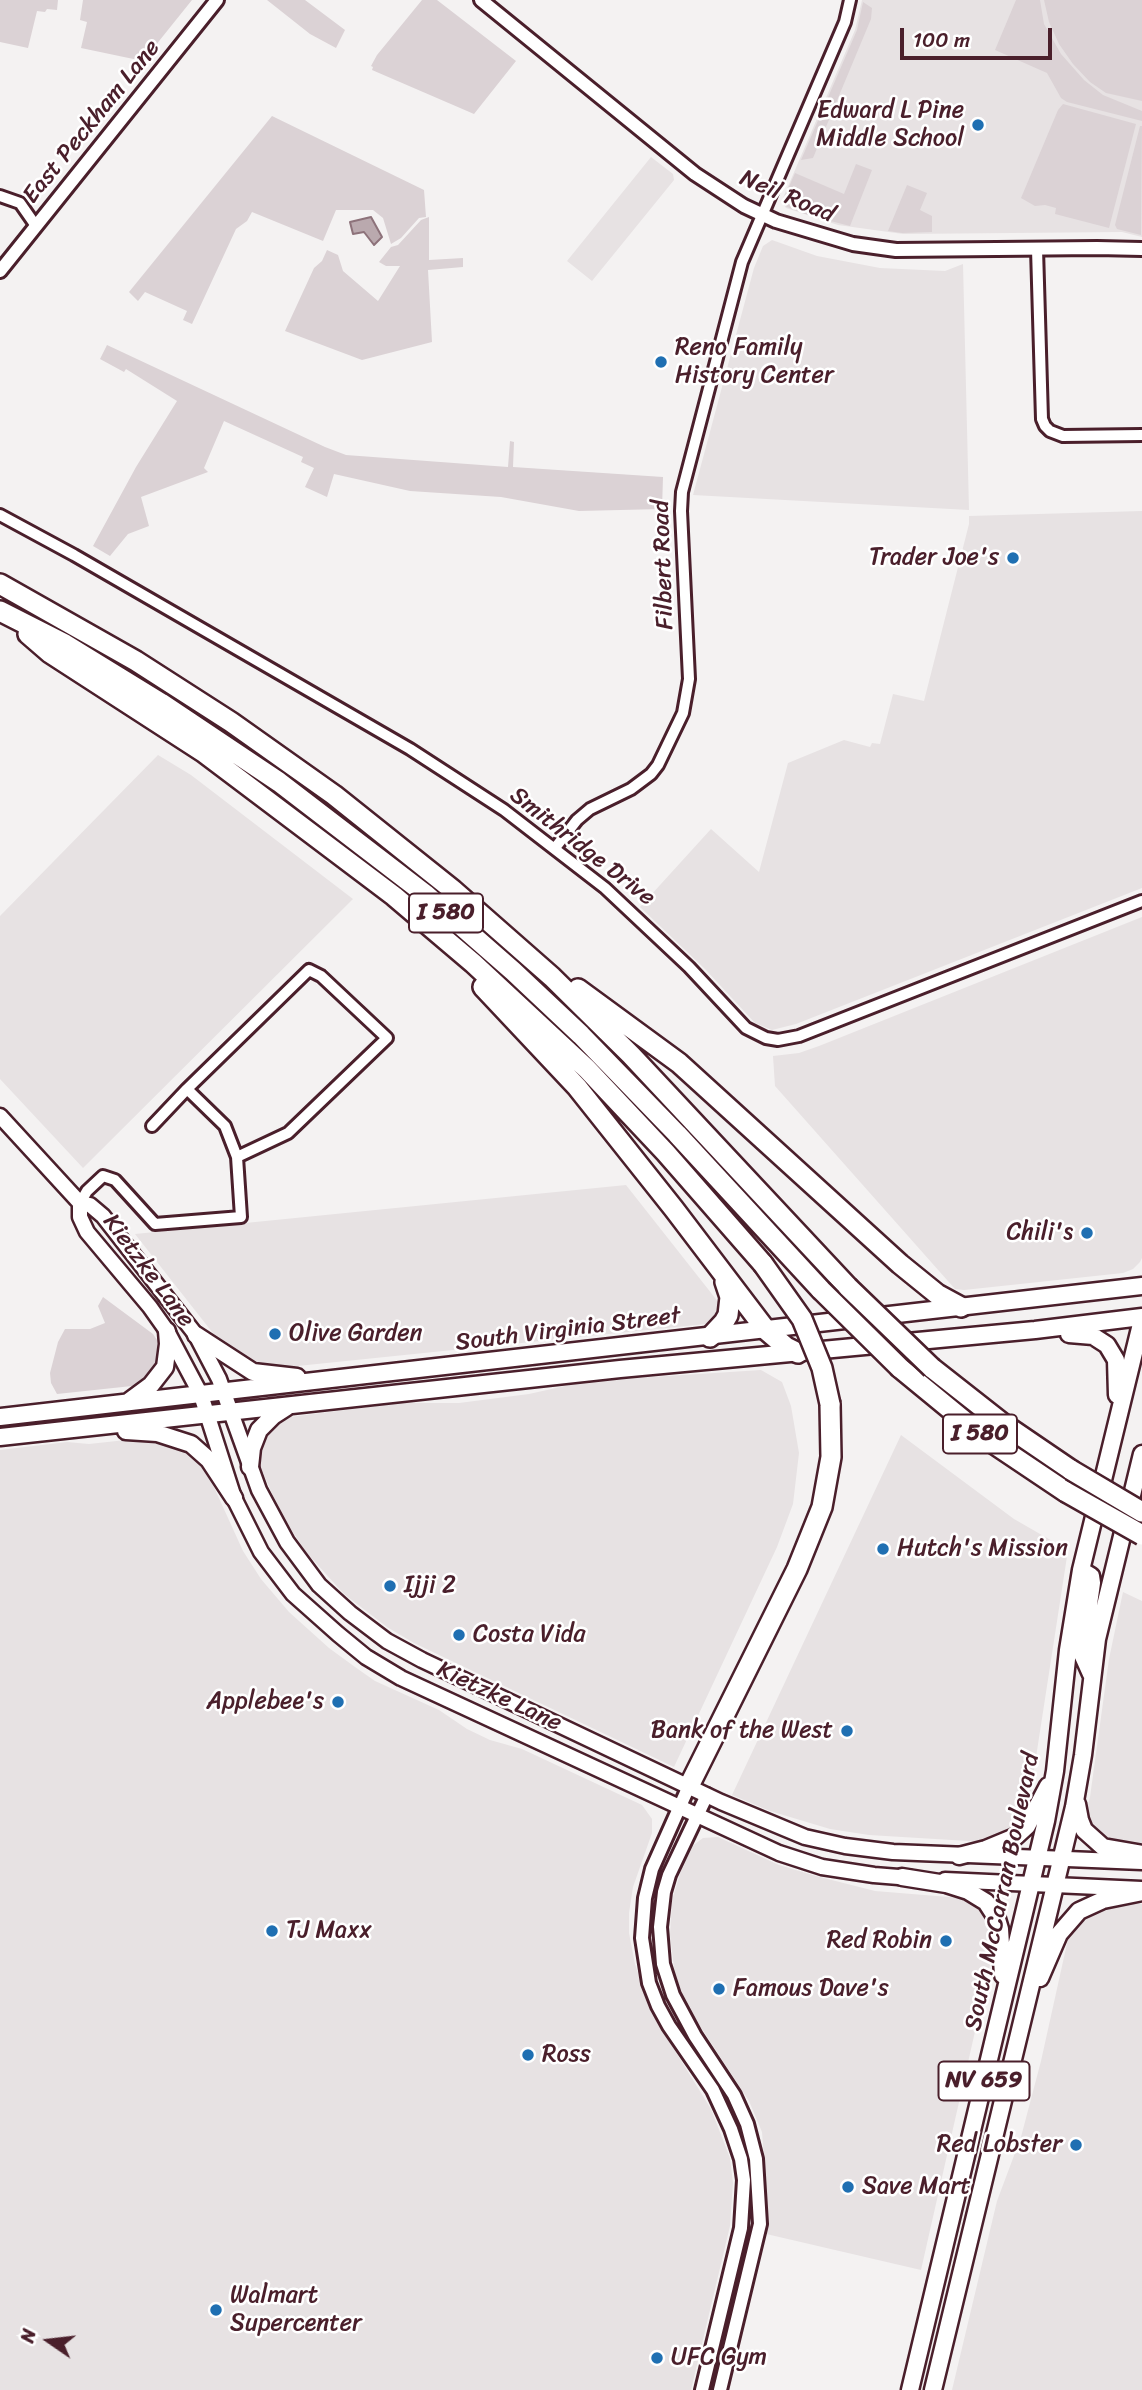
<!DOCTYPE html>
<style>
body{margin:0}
#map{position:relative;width:1142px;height:2390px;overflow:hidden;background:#f4f2f2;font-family:Sriracha,sans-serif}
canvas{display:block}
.north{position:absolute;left:14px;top:2306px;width:70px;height:70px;-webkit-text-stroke:5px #fff;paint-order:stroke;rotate:284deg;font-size:19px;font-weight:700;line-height:28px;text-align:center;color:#4a1f2b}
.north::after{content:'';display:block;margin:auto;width:24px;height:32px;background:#4a1f2b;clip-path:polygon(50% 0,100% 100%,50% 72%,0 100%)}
.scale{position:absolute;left:900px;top:28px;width:152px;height:32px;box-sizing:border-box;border:4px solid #4a1f2b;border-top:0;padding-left:9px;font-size:21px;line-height:24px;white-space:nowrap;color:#4a1f2b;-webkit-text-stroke:5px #fff;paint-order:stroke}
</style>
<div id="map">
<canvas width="1142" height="2390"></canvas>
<div class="north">N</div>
<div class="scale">100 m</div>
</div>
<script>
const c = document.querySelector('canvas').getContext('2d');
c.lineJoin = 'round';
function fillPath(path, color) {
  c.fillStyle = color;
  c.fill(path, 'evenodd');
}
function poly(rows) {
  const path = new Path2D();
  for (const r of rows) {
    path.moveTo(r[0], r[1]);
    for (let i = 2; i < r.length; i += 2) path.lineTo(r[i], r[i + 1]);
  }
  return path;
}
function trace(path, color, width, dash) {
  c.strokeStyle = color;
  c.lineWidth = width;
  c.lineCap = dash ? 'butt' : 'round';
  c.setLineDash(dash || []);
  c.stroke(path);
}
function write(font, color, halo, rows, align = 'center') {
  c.font = font + ' Sriracha,sans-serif';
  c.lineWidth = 5;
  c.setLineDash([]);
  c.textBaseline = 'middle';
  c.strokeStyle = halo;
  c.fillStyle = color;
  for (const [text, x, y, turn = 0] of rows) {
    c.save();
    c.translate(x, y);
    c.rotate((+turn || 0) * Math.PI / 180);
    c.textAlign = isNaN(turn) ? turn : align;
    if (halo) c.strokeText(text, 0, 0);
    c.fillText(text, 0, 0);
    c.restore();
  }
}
const built = poly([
 [862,0,1142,0,1142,237,1122,232,903,234,838,225,786,208,783,204,783,198,855,30],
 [651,157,673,174,674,180,592,281,567,261],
 [772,240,817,256,880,268,945,271,963,264,969,510,693,495,754,268,763,246],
 [1142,511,1142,888,796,1024,772,1030,755,1023,705,969,640,907,711,829,759,872,788,763,844,740,870,747,872,743,880,744,893,694,924,701,969,524,969,516],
 [158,755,191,775,353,899,83,1168,0,1079,0,916],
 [1142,917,1142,1258,1140,1262,1133,1269,1123,1273,964,1290,955,1289,775,1086,773,1056,799,1053,819,1046],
 [626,1185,719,1303,720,1312,715,1319,706,1324,278,1368,251,1362,216,1337,135,1234],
 [761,1370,782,1382,791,1406,799,1453,793,1504,777,1547,674,1767,414,1643,387,1627,344,1594,306,1552,281,1514,260,1466,259,1450,264,1434,282,1418,400,1403,459,1403,529,1394,574,1384,605,1380],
 [901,1435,1014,1519,1068,1550,1028,1809,1021,1826,1009,1834,985,1842,869,1835,830,1829,770,1811,732,1795],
 [135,1439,158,1441,176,1446,196,1458,208,1474,243,1551,261,1579,289,1612,329,1648,355,1667,375,1681,439,1710,467,1729,490,1740,522,1749,642,1805,652,1819,652,1833,633,1887,629,1913,629,1933,635,1964,651,2012,711,2109,730,2158,733,2183,730,2226,691,2390,0,2390,0,1450,67,1442,89,1444],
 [1123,1592,1142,1601,1142,1846,1116,1845,1102,1839,1089,1826,1086,1813,1090,1797,1109,1659],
 [718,1837,779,1865,816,1876,875,1891,961,1898,974,1902,986,1913,995,1931,993,1952,921,2270,762,2233,766,2184,762,2132,749,2101,687,2006,676,1982,674,1968,670,1935,672,1900,684,1861,691,1847,703,1838],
 [1120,1903,1142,1904,1142,2390,952,2390,997,2201,1021,2137,1041,2061,1068,1939,1075,1928,1087,1919,1100,1910]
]);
const green = poly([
 [0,0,58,0,57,10,47,9,45,12,37,11,28,48,0,42],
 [83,0,192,0,143,61,81,48,87,22,80,20],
 [267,0,305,0,345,30,336,48,310,34],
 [422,0,437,0,516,61,474,114,372,70,373,67,371,66,377,55],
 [1016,0,1040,0,1044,24,1061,54,1084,80,1103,95,1142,111,1142,121,1067,102,1061,98,1047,73,995,50],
 [1044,0,1142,0,1142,101,1106,93,1090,82,1073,64,1059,44,1049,22],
 [863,2,872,8,871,19,813,158,801,160,857,30],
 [1063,104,1136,124,1109,228,1055,214,1056,208,1045,205,1035,206,1021,198,1058,110],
 [272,116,424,190,426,217,419,218,401,238,391,244,383,218,373,210,336,210,323,241,252,212,247,221,236,229,192,324,183,320,187,311,145,292,138,301,129,292],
 [1140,126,1142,126,1141,235,1117,229,1115,225],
 [856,164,872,170,850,226,811,216,787,207,784,204,784,198,795,173,844,194],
 [907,185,927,193,920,210,932,216,932,232,902,233,888,231],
 [429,217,429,260,463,258,463,267,428,270,432,342,362,360,285,331,314,268,322,261,327,250,338,255,343,271,378,301,400,266,386,266,379,262,391,247,398,245,421,220],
 [107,345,325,447,346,455,508,467,510,441,514,442,513,467,663,477,662,509,579,511,501,497,410,491,334,474,327,497,305,487,314,468,301,462,303,457,224,421,204,468,208,472,141,497,149,526,128,534,110,556,93,546,136,467,177,401,126,369,124,372,100,359],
 [103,1297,153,1334,157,1340,158,1359,155,1368,140,1383,132,1386,57,1394,51,1383,50,1373,58,1342,65,1329,90,1329,105,1323,98,1306]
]);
const water = poly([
 [371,217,382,237,374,245,364,232,353,234,350,222,371,217]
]);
const minor = poly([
 [0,196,20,203,36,226],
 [1037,249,1042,419,1045,426,1050,431,1063,436,1142,435],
 [0,515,74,555,410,749,504,810,605,888,689,967,746,1028,766,1038,778,1040,799,1036,1142,901],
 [555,848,577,820,590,809,631,789,651,774,658,765,683,713,689,679,681,511,682,492,742,262,845,22,850,0],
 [187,1089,309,970,321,976,387,1038,288,1133,237,1157],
 [80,1203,87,1191,103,1176,115,1180,155,1224,241,1217,237,1157,225,1126,187,1089,152,1126]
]);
const tertiary = poly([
 [481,0,695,174,744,206,776,221,853,244,896,250,1097,248,1142,249],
 [0,271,217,0],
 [689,1786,652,1869,645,1898,642,1938,649,1983,658,2006,669,2026,713,2090,731,2129,741,2159,744,2180,741,2228,702,2390],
 [707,1795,669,1875,664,1892,660,1927,663,1964,673,1995,695,2036,734,2095,747,2124,756,2159,760,2224,720,2390]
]);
const secondary = poly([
 [0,1116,80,1203,80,1217,87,1232,150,1307,167,1331,201,1395,234,1498,261,1552,293,1594,338,1634,366,1657,401,1678,779,1853,822,1867,874,1875,911,1878],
 [80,1203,90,1205,103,1216,196,1335,219,1379,259,1490,287,1542,319,1585,350,1613,387,1641,422,1660,721,1802,805,1837,845,1846,893,1852,1142,1862],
 [945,1880,1142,1889]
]);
const primary = poly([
 [1069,1334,1093,1336,1107,1345,1116,1360,1117,1395],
 [196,1335,253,1372,297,1377],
 [128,1402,151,1385,165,1367,168,1344,167,1331],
 [0,1417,1142,1286],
 [126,1431,157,1433,191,1444,209,1460,234,1498],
 [0,1437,620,1369,1035,1330,1142,1317],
 [250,1467,252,1448,259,1430,273,1416,287,1407],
 [1081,1570,1091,1576,1092,1583,1082,1654,1091,1674],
 [1077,1804,1080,1820,1084,1830,1103,1847,1142,1854],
 [959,1856,986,1849,1015,1837,1027,1826,1048,1786],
 [902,1877,946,1884,968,1891,986,1902,997,1919,1000,1929,1003,1975],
 [1040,1978,1059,1934,1079,1911,1103,1900,1142,1892],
 [910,2390,1046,1821,1055,1771,1068,1650,1081,1570,1142,1320],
 [933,2390,1074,1807,1083,1755,1097,1639,1142,1454]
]);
const motorway = poly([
 [0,584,136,661,231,722,334,795,453,890,552,977,631,1055,848,1287],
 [0,611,65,644,161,703,279,782,425,894,513,971,581,1035,677,1134,821,1290],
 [28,634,50,653,203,752,394,896,473,963,587,1069,666,1153,763,1264],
 [483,987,577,1087,674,1209,766,1330,786,1347,798,1353],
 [578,989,679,1063,900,1264,937,1294,961,1307],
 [710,1337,724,1322,728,1315,730,1297,725,1282],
 [900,1368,984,1437,1066,1492],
 [932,1368,1002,1423,1071,1470],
 [689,1786,797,1569,822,1507,831,1457,830,1404]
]);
const motorwayBridge = poly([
 [763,1264,802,1319,822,1368,830,1404],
 [848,1287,932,1368],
 [821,1290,900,1368],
 [1071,1470,1142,1512],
 [1066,1492,1142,1535]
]);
const markers = [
 [978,125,7,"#1f6fb2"],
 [661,362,7,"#1f6fb2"],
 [1013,558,7,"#1f6fb2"],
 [1087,1233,7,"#1f6fb2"],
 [275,1334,7,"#1f6fb2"],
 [883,1549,7,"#1f6fb2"],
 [390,1586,7,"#1f6fb2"],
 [459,1635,7,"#1f6fb2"],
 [338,1702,7,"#1f6fb2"],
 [847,1731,7,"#1f6fb2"],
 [272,1931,7,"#1f6fb2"],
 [946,1941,7,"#1f6fb2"],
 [719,1989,7,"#1f6fb2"],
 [528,2055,7,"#1f6fb2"],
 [1076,2145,7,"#1f6fb2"],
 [848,2187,7,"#1f6fb2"],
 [216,2310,7,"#1f6fb2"],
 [657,2358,7,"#1f6fb2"]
];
const shields = [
 [446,913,74],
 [980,1434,74],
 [984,2081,91]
];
const shieldNames = [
 ["I 580",446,913],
 ["I 580",980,1434],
 ["NV 659",984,2081]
];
const poiNames = [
 ["Edward L Pine",964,111,"right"],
 ["Middle School",964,139,"right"],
 ["Reno Family",675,348],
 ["History Center",675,376],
 ["Trader Joe's",999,558,"right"],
 ["Chili's",1073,1233,"right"],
 ["Olive Garden",289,1334],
 ["Hutch's Mission",897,1549],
 ["Ijji 2",404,1586],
 ["Costa Vida",473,1635],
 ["Applebee's",324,1702,"right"],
 ["Bank of the West",833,1731,"right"],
 ["TJ Maxx",286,1931],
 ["Red Robin",932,1941,"right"],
 ["Famous Dave's",733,1989],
 ["Ross",542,2055],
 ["Red Lobster",1062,2145,"right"],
 ["Save Mart",862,2187],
 ["Walmart",230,2296],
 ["Supercenter",230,2324],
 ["UFC Gym",671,2358]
];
const streetNames = [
 ["East Peckham Lane",92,122,-51],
 ["Neil Road",787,197,23],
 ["Filbert Road",664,565,-92],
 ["Smithridge Drive",582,847,38],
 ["Kietzke Lane",148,1271,53],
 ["South Virginia Street",568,1330,-7],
 ["Kietzke Lane",499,1697,25],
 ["South McCarran Boulevard",1003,1892,-78]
];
fillPath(built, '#e7e2e3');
fillPath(green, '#dbd2d5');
fillPath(water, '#baa9ae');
trace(water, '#8d727a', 2);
trace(minor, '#4a1f2b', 16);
trace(tertiary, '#4a1f2b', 18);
trace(secondary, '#4a1f2b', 19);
trace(primary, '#4a1f2b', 21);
trace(motorway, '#4a1f2b', 24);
trace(minor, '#fff', 10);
trace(tertiary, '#fff', 12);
trace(secondary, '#fff', 14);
trace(primary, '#fff', 16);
trace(motorway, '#fff', 19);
trace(motorwayBridge, '#4a1f2b', 24, []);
trace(motorwayBridge, '#fff', 19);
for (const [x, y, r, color] of markers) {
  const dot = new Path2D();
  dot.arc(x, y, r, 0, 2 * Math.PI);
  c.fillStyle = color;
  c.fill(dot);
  trace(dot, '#fff', 2.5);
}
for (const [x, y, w] of shields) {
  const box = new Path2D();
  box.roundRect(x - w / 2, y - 19.5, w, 39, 5);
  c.fillStyle = '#fff';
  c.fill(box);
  trace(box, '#4a1f2b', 2);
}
write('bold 23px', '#4a1f2b', null, shieldNames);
write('24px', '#4a1f2b', '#fff', poiNames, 'left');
write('24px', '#4a1f2b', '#fff', streetNames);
</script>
